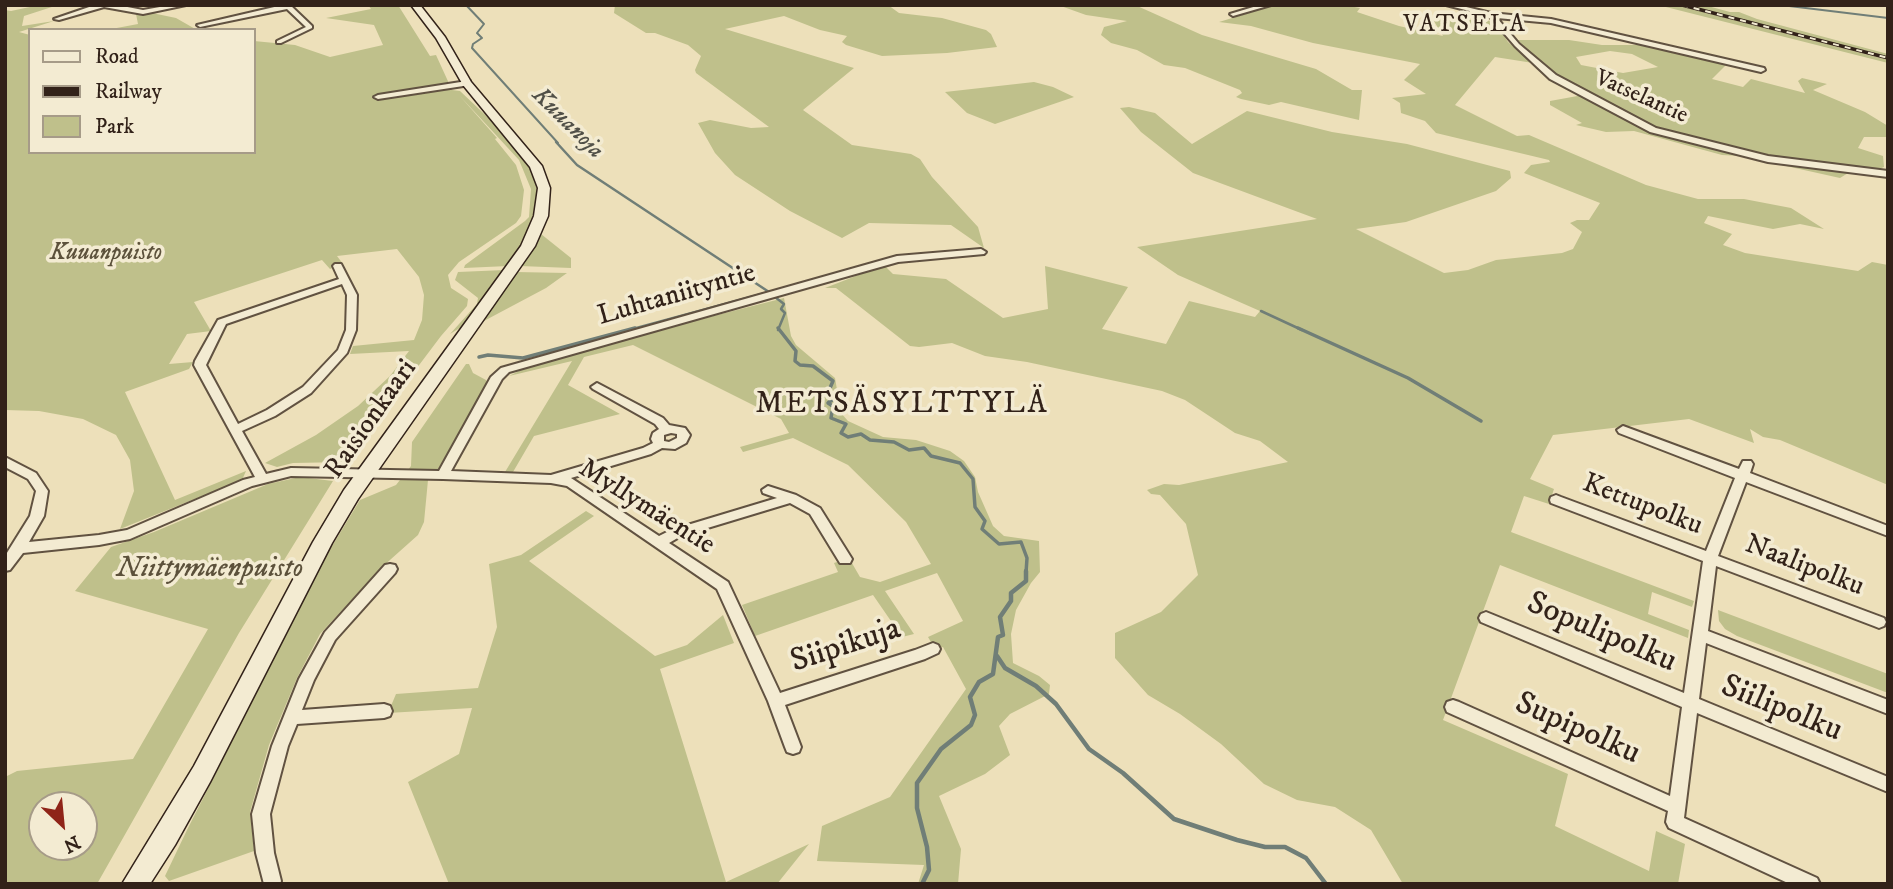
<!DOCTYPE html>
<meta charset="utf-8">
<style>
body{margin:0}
#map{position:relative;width:1893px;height:889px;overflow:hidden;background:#ede0ba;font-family:"IM FELL DW Pica",serif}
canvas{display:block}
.frame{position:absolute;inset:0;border:7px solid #322219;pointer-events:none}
.legend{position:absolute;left:28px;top:28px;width:228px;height:126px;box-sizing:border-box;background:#f3ebd2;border:2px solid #a69b88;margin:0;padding:9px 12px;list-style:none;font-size:21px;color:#322219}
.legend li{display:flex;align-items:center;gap:14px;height:35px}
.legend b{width:35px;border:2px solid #a69b88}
.north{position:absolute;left:28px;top:791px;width:70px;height:70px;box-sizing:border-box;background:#f3ebd2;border:2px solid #a69b88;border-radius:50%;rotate:154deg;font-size:19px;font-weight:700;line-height:28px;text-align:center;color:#322219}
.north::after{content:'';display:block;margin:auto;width:24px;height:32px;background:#8f2418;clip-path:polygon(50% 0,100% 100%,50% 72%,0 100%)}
</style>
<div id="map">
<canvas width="1893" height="889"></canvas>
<div class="frame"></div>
<ul class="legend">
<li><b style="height:9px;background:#f3ebd2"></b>Road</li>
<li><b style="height:9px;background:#322219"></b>Railway</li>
<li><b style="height:19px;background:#bfc08b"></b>Park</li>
</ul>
<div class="north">N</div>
</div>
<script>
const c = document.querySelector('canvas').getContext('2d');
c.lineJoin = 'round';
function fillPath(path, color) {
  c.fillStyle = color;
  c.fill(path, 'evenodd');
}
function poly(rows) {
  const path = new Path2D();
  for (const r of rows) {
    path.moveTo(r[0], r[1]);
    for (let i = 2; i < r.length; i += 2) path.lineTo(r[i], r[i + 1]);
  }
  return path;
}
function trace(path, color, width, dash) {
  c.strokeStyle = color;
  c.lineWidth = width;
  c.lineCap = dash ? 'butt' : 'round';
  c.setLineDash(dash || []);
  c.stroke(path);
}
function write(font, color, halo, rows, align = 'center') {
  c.font = font + ' "IM FELL DW Pica",serif';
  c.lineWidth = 7;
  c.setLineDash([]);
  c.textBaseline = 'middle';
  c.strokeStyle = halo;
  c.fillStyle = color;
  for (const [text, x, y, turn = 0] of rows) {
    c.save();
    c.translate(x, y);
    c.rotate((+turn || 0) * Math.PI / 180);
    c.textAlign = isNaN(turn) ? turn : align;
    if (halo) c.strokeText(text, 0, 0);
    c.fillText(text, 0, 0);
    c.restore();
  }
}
const green = poly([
 [39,5,58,5,24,16,22,26,54,21,19,32,30,35,30,152,254,152,254,41,295,45,330,57,383,45,374,25,326,18,371,9,368,5,398,5,430,56,436,55,452,90,460,91,498,127,530,165,538,187,533,224,508,266,464,268,465,265,525,221,529,217,531,189,519,160,459,95,497,138,495,139,516,165,524,190,521,216,516,223,459,262,448,275,451,288,468,299,467,306,441,336,346,462,293,463,277,467,265,463,316,435,358,406,390,376,409,351,350,354,353,346,414,340,422,320,424,295,419,277,397,249,337,256,343,264,330,269,322,260,194,302,211,331,187,334,169,364,193,362,189,369,125,392,175,500,246,471,242,480,120,529,134,491,130,460,116,435,83,419,39,411,5,410,5,10,11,11],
 [615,5,888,5,899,13,942,18,986,30,991,34,997,47,947,53,882,56,846,45,842,42,847,36,820,30,784,16,725,29,854,68,803,110,852,145,911,154,920,159,932,177,978,227,984,248,951,225,869,223,842,238,790,211,735,175,715,153,698,123,710,120,751,128,769,127,696,73,695,70,701,56,688,45,655,33,646,33,614,13],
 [1058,5,1135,5,1202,35,1316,69,1352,90,1362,90,1359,120,1281,102,1269,105,1241,99,1236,97,1242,93,1240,90,1185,68,1164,65,1137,50,1111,43,1101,35,1104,27,1127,21,1086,15],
 [1275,5,1344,5,1360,8,1357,12,1399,26,1443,36,1432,18,1494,21,1508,42,1533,63,1495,57,1455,105,1517,136,1529,135,1646,185,1698,199,1744,199,1791,208,1824,229,1800,224,1773,229,1708,216,1704,223,1732,234,1723,245,1745,253,1858,271,1872,262,1888,265,1888,485,1780,440,1763,437,1750,429,1754,443,1689,419,1553,435,1530,479,1554,489,1549,504,1524,496,1511,532,1694,601,1692,607,1652,592,1648,614,1689,630,1688,638,1500,565,1443,720,1568,774,1555,826,1649,871,1656,831,1685,844,1678,884,1403,884,1371,830,1335,807,1297,800,1264,784,1221,744,1180,714,1148,695,1115,658,1115,633,1161,612,1198,575,1186,524,1160,495,1151,494,1147,490,1164,484,1179,485,1288,462,1260,441,1235,433,1185,400,1162,391,1027,362,985,356,952,343,919,347,910,346,845,295,836,288,825,288,884,265,893,274,946,279,1003,318,1048,309,1045,266,1128,287,1102,329,1166,344,1189,301,1255,317,1260,311,1178,275,1137,247,1317,219,1193,173,1141,132,1120,108,1129,107,1155,113,1192,144,1247,111,1332,132,1407,144,1510,171,1511,178,1496,191,1406,222,1356,229,1444,273,1468,270,1496,260,1562,253,1573,249,1582,232,1570,223,1577,220,1589,220,1600,203,1524,173,1531,165,1550,162,1549,160,1436,133,1425,121,1401,113,1400,103,1392,98,1426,94,1404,80,1420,64,1313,43,1251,26,1219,22],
 [1658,5,1676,5,1888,60,1888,63],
 [1686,5,1704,5,1730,12,1739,12,1757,19,1888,54,1888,57],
 [152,13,176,18,197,30,106,30,138,24,136,14],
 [1518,40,1569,40,1602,45,1641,45,1728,63,1712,79,1743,87,1751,79,1805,93,1798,81,1802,78,1827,84,1813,90,1865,112,1888,126,1888,137,1864,137,1858,148,1883,156,1884,167,1877,170,1797,162,1672,135,1650,126,1557,76,1533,57],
 [1610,51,1632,54,1658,67,1623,73,1581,65,1576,57],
 [1034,82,1053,87,1074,97,995,124,967,113,945,92],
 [1583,95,1647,128,1751,156,1802,166,1853,170,1840,178,1741,156,1722,155,1634,131,1606,132,1576,125,1582,123,1550,105,1550,101],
 [541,234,571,258,571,268,520,266],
 [505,270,463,326,450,334,477,304,478,298,455,280,458,272],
 [516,272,567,273,546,288,482,322],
 [784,298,791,336,796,345,835,378,841,413,848,421,883,437,916,440,950,451,964,461,975,477,978,492,993,526,1004,536,1039,541,1040,572,1031,583,1016,610,1011,634,1013,663,1039,676,1050,685,1049,694,1010,714,999,726,1010,755,985,774,939,796,961,849,958,884,918,884,924,865,817,861,822,826,890,797,966,689,943,647,935,649,928,637,963,621,937,573,885,591,914,634,902,637,873,595,755,636,742,605,838,572,834,563,849,558,860,577,880,582,931,564,906,522,848,465,793,438,743,452,740,447,789,433,781,419,633,345,584,357,568,385,620,414,534,436,513,472,505,472,572,361,509,376,541,360],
 [466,364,469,364,473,373,486,380,488,385,435,474,428,480,424,522,418,535,381,568,320,634,297,678,269,745,250,812,254,851,169,881,165,876,187,830,326,556,360,500,396,485,411,466,412,442],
 [300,477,333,481,239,633,97,884,5,884,5,777,17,771,133,759,208,629,75,591,111,547,154,532,268,484],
 [42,805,84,805,84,847,42,847],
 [586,511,594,516,529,561,655,656,687,645,723,615,734,643,660,669,726,882,809,844,777,884,449,884,408,782,459,754,472,708,388,713,396,694,478,688,497,627,489,564,521,555],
 [1718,610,1888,674,1888,693,1737,636,1725,629,1719,621]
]);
const streamFar3 = poly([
 [466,5,484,24,477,33,482,38,473,44,472,48,558,143],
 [1781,5,1888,18]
]);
const streamFar2 = poly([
 [556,142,577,165,769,292],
 [775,297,784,304,781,309,785,313,778,330],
 [1261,311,1302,330],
 [629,330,769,292]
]);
const streamFar1 = poly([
 [778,328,796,351,795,361,800,365,813,366,833,381,827,395,832,400,828,403,837,409,832,412,831,418,846,424,841,433,848,437,861,434,870,440,894,442,909,450,924,448,931,456,960,463,973,479,975,507,985,521,982,529,999,544,1021,542,1027,558,1026,573],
 [1298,328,1408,378,1481,421],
 [479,357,488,355,523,358,635,328]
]);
const stream = poly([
 [997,656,1005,668,1036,686,1056,704,1089,749,1123,773,1174,819,1237,840,1265,847,1285,847,1306,858,1326,884],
 [922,884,929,870,927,847,917,808,917,783,941,749,971,725,975,715,970,697,979,682,993,674,998,637,1003,635,1000,617,1011,601,1011,593,1026,581,1026,571]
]);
const street = poly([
 [95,5,117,5,143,10,171,5,186,5,143,14,104,7,59,20,54,19,95,5],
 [283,5,290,5,312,26,312,28,281,43,277,43,277,41,306,27,287,9,200,27,197,25,283,5],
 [1260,5,1271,5,1233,16,1230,14,1260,5],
 [1446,5,1458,5,1491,13,1551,19,1764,68,1765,70,1761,72,1551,23,1497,18,1519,44,1556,75,1656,128,1768,156,1888,171,1888,177,1768,162,1650,132,1550,79,1515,46,1489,16,1446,5],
 [467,81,470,81,470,85,378,99,374,97,378,95,467,81],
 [981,249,986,252,984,254,898,262,509,372,502,379,451,471,551,475,643,448,653,443,651,439,653,433,659,429,655,424,593,389,591,387,597,383,663,418,669,425,685,428,690,435,686,443,675,449,662,448,651,454,571,478,659,536,671,530,777,498,763,493,762,490,768,486,796,495,820,508,852,559,850,563,840,563,810,514,790,503,681,536,669,543,728,582,780,693,915,650,933,643,938,645,940,649,938,653,925,659,785,705,801,747,799,752,793,754,787,752,785,747,768,701,717,589,567,486,551,483,443,479,291,476,252,486,130,539,99,545,23,553,10,570,5,571,5,556,30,516,36,491,28,479,5,467,5,457,36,473,48,491,44,516,29,542,99,535,127,530,243,480,255,477,194,365,195,361,218,320,339,279,333,266,335,264,341,264,357,295,356,330,347,353,311,393,275,416,242,431,266,474,291,468,439,471,491,377,501,368,897,256,981,249],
 [342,284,347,295,346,330,338,350,303,387,267,410,238,424,206,365,226,324,342,284],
 [671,433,677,434,677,438,669,442,664,441,664,435,671,433],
 [1623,426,1739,469,1743,461,1751,461,1753,464,1750,473,1888,526,1888,536,1746,482,1718,556,1884,618,1886,622,1884,626,1879,628,1874,626,1716,566,1708,631,1888,700,1888,714,1706,643,1699,699,1888,777,1888,792,1697,713,1684,818,1817,878,1820,884,1790,884,1669,828,1666,822,1668,811,1447,712,1445,707,1447,702,1453,700,1459,702,1670,796,1682,707,1481,622,1479,618,1481,614,1486,612,1491,614,1684,693,1703,561,1551,503,1550,500,1551,497,1556,495,1561,497,1706,551,1735,478,1619,433,1617,430,1623,426],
 [390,564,395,565,397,569,395,573,335,640,314,680,302,710,384,704,390,706,392,711,390,716,384,718,297,724,288,746,270,814,274,853,281,881,280,884,264,884,256,853,252,814,272,746,299,679,325,632,385,565,390,564]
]);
const secondary = poly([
 [411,5,420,5,445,37,471,82,542,166,550,188,548,216,535,246,358,499,332,543,210,782,175,845,150,884,122,884,194,766,313,542,344,490,521,246,534,216,538,188,530,167,463,85,436,38,411,5]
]);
const rail = poly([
 [1682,5,1888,58]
]);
const farStreetnames = [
 ["Vatselantie",1641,98,24]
];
const farParknames = [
 ["Kuuanpuisto",106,254]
];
const farNeighbourhoodnames = [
 ["VATSELA",1465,26]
];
const farWaternames = [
 ["Kuuanoja",567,124,45]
];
const streetNames = [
 ["Luhtaniityntie",677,296,-16],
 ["Raisionkaari",372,420,-55],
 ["Kettupolku",1642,506,21],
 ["Myllymäentie",646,508,32],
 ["Naalipolku",1804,567,21]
];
const parkNames = [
 ["Niittymäenpuisto",210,570]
];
const neighbourhoodNames = [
 ["METSÄSYLTTYLÄ",902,406]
];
const nearStreetnames = [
 ["Sopulipolku",1601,634,23],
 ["Siipikuja",846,647,-18],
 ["Siilipolku",1781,710,22],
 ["Supipolku",1577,730,24]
];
fillPath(green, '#bfc08b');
trace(streamFar3, '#707e77', 2);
trace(streamFar2, '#707e77', 2.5);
trace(streamFar1, '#707e77', 3.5);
trace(stream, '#707e77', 4.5);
trace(street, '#615241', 4);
trace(secondary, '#322219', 3);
fillPath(street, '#f3ebd2');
fillPath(secondary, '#f3ebd2');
trace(rail, '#322219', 3.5);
trace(rail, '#f3ebd2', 2, [6]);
write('23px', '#322219', '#f3ebd2', farStreetnames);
write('italic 23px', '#5c513b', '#f3ebd2', farParknames);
c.letterSpacing = '2px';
write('24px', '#322219', '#f3ebd2', farNeighbourhoodnames);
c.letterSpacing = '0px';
write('italic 24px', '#515048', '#f3ebd2', farWaternames);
write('28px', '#322219', '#f3ebd2', streetNames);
write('italic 28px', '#5c513b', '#f3ebd2', parkNames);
c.letterSpacing = '2px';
write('30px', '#322219', '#f3ebd2', neighbourhoodNames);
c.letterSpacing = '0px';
write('33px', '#322219', '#f3ebd2', nearStreetnames);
</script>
